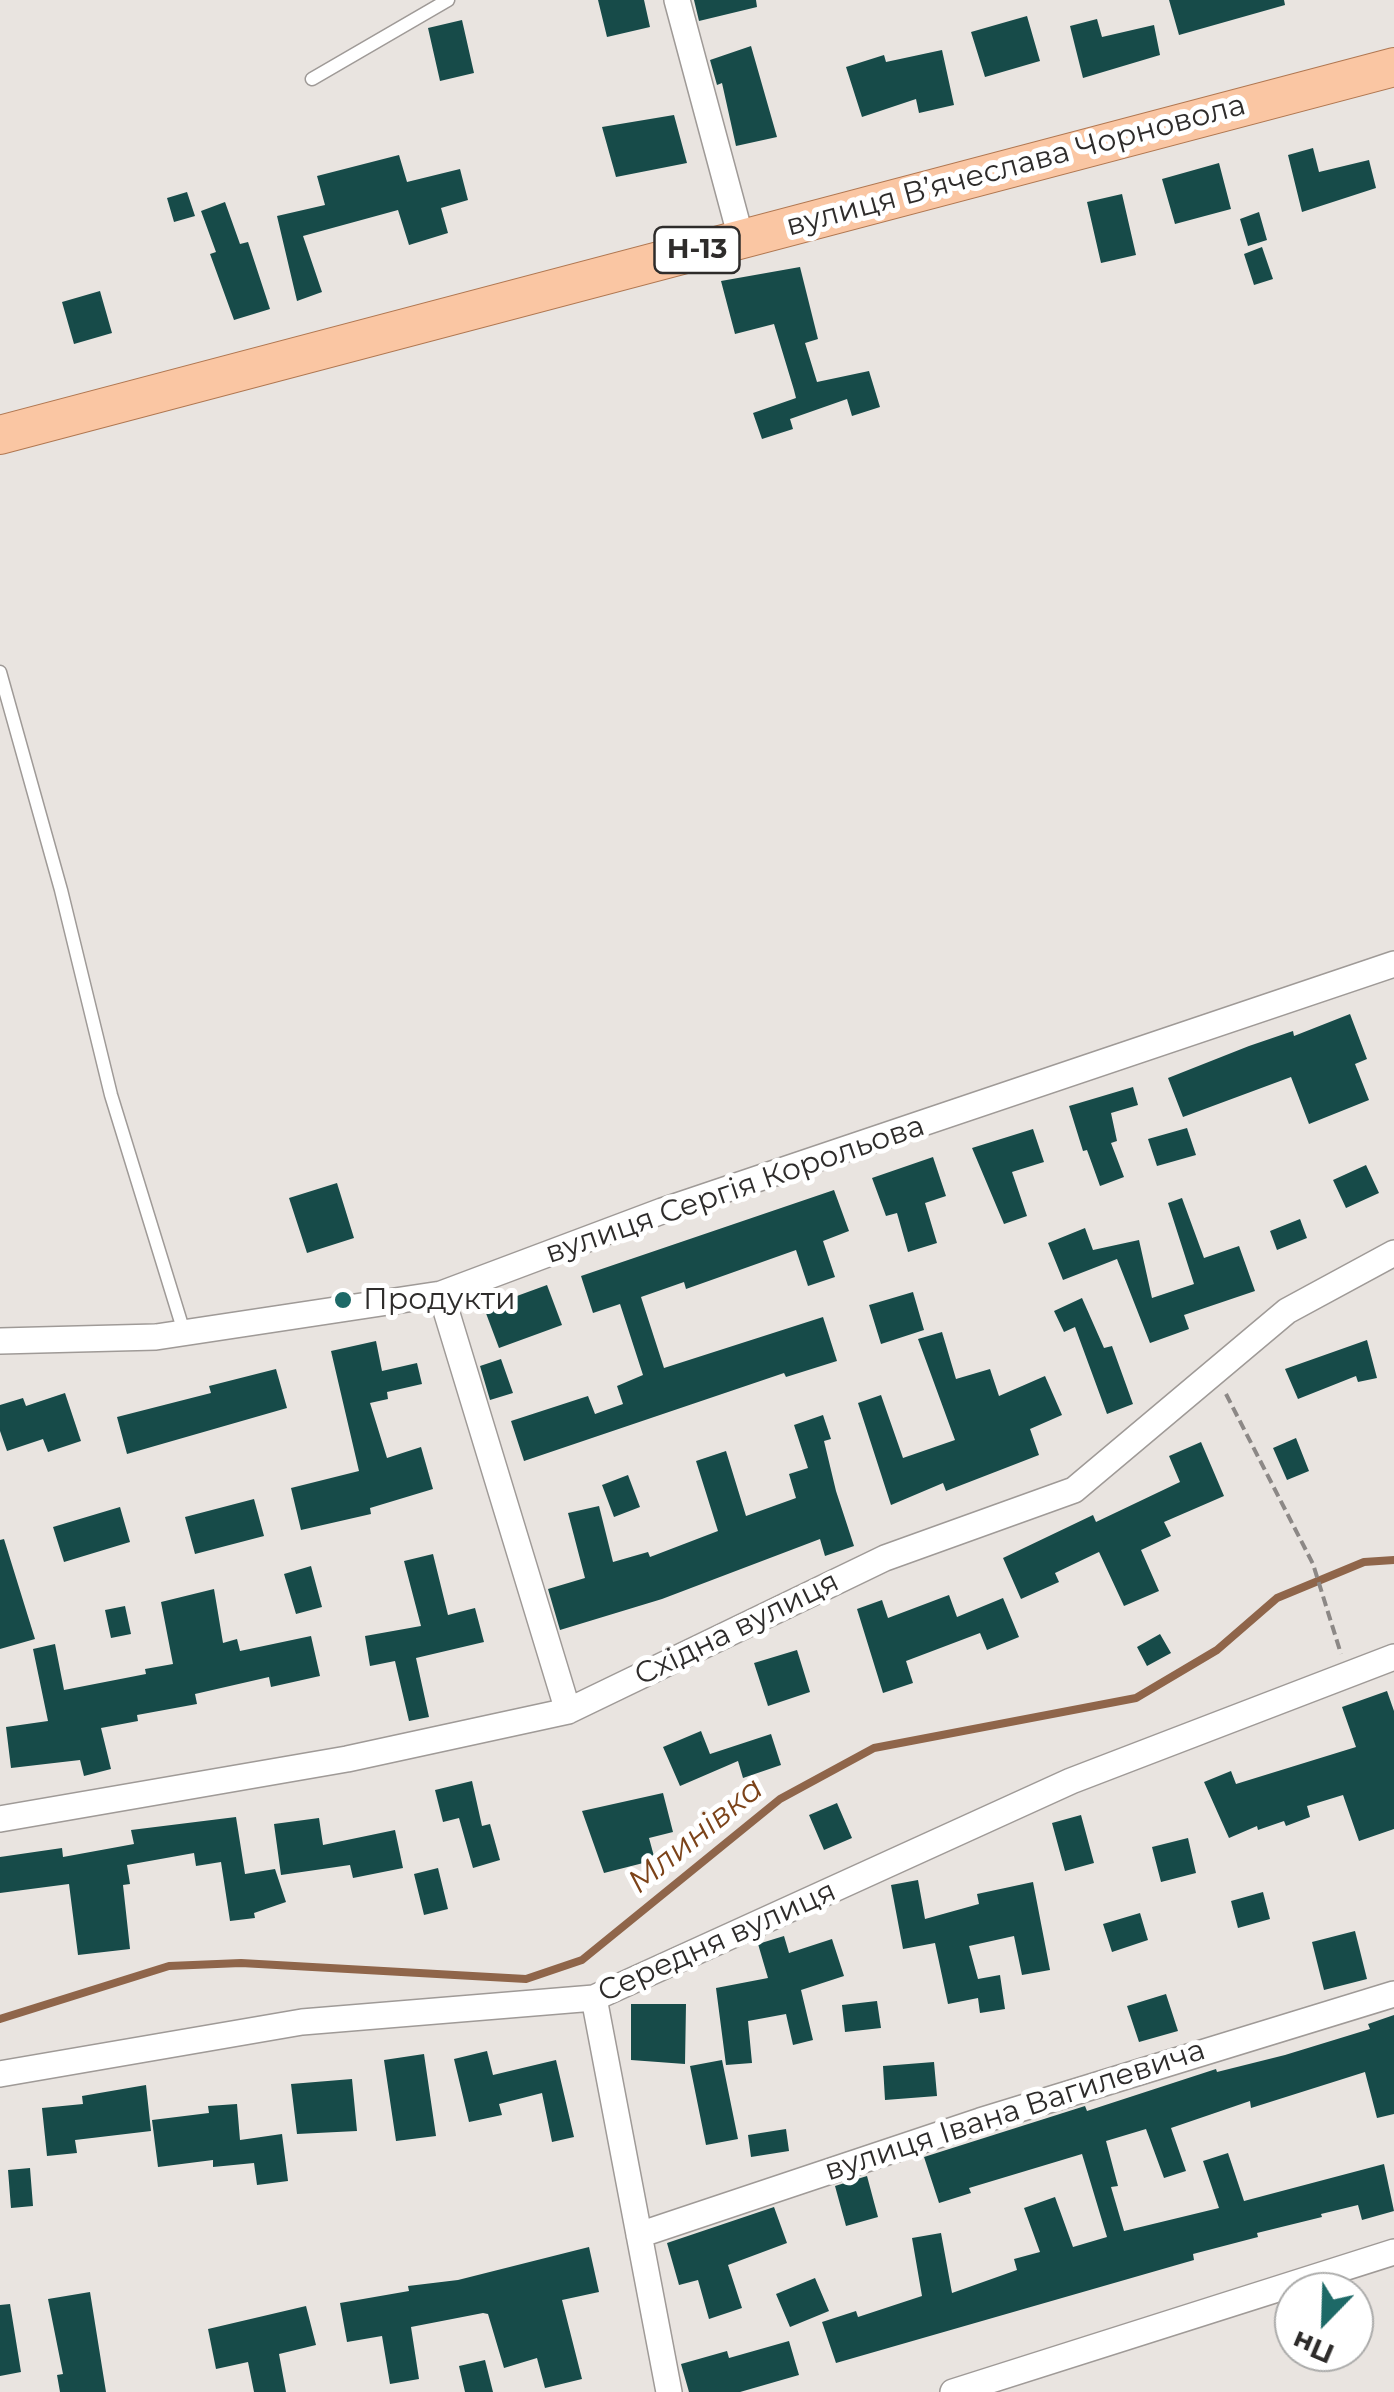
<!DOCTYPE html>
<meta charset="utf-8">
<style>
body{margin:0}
#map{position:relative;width:1394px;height:2392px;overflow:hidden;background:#e9e4e0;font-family:Montserrat,sans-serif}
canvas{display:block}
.north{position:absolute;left:1274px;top:2272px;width:100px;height:100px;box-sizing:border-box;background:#fff;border:2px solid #ababaa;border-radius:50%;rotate:203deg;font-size:28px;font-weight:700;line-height:40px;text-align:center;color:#2e2c2b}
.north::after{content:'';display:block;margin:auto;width:35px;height:45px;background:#1d6967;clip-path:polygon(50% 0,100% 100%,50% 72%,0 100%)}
</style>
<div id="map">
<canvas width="1394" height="2392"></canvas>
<div class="north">Пн</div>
</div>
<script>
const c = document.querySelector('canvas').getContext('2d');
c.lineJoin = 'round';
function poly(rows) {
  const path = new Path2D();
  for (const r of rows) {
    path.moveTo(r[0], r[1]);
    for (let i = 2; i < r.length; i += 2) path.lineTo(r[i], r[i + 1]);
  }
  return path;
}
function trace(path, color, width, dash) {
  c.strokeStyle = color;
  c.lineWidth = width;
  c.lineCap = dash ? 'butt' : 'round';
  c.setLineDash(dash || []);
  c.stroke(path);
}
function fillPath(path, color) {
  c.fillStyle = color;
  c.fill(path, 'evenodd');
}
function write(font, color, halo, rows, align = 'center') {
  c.font = font + ' Montserrat,sans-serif';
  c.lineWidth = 10;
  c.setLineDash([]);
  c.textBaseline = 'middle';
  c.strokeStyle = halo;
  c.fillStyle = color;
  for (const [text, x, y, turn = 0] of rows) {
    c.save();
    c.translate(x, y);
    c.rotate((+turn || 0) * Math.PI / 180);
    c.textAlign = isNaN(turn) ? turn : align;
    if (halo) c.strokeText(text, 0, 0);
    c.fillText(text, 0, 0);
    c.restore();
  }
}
const stream = poly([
 [0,2019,169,1966,241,1963,526,1979,582,1960,780,1799,874,1748,1136,1698,1217,1650,1277,1598,1364,1562,1394,1560]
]);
const building = poly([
 [598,0,644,0,650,27,607,37],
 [694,0,756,0,757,7,699,21],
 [1169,0,1284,0,1285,5,1179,35],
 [1027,16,1040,61,985,77,971,32],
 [1097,19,1102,37,1154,25,1160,55,1083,78,1070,26],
 [462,20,474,73,440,81,428,28],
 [751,46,777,137,736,146,722,83,717,85,710,60],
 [942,50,954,105,919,113,916,99,862,117,846,67,884,55,886,62],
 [674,115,687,163,616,177,602,127],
 [1313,148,1319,172,1369,160,1376,188,1302,212,1288,155],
 [399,155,407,182,460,169,468,200,441,208,448,233,409,245,398,210,303,236,322,292,297,301,277,216,325,205,317,176],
 [1219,163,1231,209,1175,224,1162,179],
 [187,192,195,216,174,222,167,198],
 [1122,194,1136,255,1101,263,1087,202],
 [225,202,240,244,248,242,270,309,234,320,210,254,216,252,201,211],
 [1259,212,1267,240,1248,246,1240,219],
 [1262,247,1273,279,1254,285,1244,254],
 [800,267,818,339,805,343,817,382,869,371,880,407,852,416,847,399,790,419,793,429,762,439,753,413,796,398,794,390,774,324,735,334,721,281],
 [100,291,112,333,74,344,62,302],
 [1350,1014,1367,1059,1355,1064,1369,1100,1309,1124,1291,1077,1183,1117,1168,1078,1249,1046,1293,1031,1294,1036],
 [1133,1087,1138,1105,1111,1113,1117,1141,1111,1143,1124,1177,1100,1186,1087,1150,1083,1151,1069,1106],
 [1187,1128,1196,1155,1157,1166,1148,1139],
 [1033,1129,1044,1162,1012,1172,1027,1216,1004,1224,972,1148],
 [933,1157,946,1196,925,1203,937,1243,908,1252,897,1213,886,1216,872,1178],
 [1366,1165,1379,1193,1346,1208,1333,1180],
 [337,1183,354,1238,307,1253,289,1198],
 [834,1190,849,1231,823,1241,835,1277,808,1286,796,1250,686,1289,684,1282,641,1297,664,1368,823,1317,837,1361,786,1377,784,1373,524,1461,511,1421,588,1396,595,1414,623,1404,617,1386,643,1375,620,1304,593,1313,581,1276],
 [1182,1198,1204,1258,1239,1246,1255,1291,1184,1315,1189,1329,1150,1343,1117,1259,1063,1280,1048,1243,1085,1228,1093,1250,1139,1240,1152,1298,1194,1284,1168,1203],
 [1300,1219,1307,1238,1277,1250,1270,1231],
 [547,1285,562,1325,499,1348,484,1308],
 [913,1292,924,1330,881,1344,869,1305],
 [1082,1298,1104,1348,1112,1346,1133,1404,1107,1414,1075,1327,1064,1332,1054,1311],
 [942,1332,956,1379,990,1369,999,1396,1045,1376,1062,1415,1030,1429,1039,1455,946,1491,943,1483,891,1505,858,1403,881,1395,903,1458,955,1440,918,1339],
 [1367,1340,1377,1378,1358,1382,1356,1376,1298,1399,1285,1369],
 [376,1341,382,1371,417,1363,422,1384,387,1392,388,1399,370,1403,387,1458,421,1447,433,1489,370,1508,371,1514,301,1530,291,1488,359,1471,331,1351],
 [501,1359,513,1393,490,1400,480,1366],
 [276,1369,287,1408,127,1454,117,1417,211,1393,209,1386],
 [65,1393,81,1441,48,1452,43,1439,7,1451,0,1431,0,1405,23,1398,26,1406],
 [823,1415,831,1439,824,1441,836,1491,854,1546,825,1556,820,1539,662,1599,560,1630,548,1589,585,1578,568,1513,599,1506,613,1562,648,1552,650,1557,718,1531,696,1461,726,1451,746,1516,796,1498,789,1474,808,1468,794,1425],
 [1296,1438,1309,1471,1287,1480,1273,1448],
 [1201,1442,1224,1496,1164,1522,1171,1536,1141,1550,1159,1591,1124,1606,1099,1552,1055,1573,1059,1582,1021,1599,1003,1558,1093,1515,1096,1522,1180,1482,1169,1456],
 [628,1475,640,1507,614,1517,602,1485],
 [254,1499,264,1536,195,1554,185,1517],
 [120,1507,130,1542,64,1562,53,1527],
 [4,1539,35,1639,0,1649,0,1540],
 [433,1554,448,1615,475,1608,484,1642,416,1658,429,1717,409,1721,395,1661,370,1666,365,1636,421,1626,404,1561],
 [311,1566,322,1607,296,1614,284,1574],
 [214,1589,223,1643,237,1639,240,1651,311,1636,320,1676,271,1687,269,1677,195,1694,197,1704,137,1715,138,1721,101,1728,111,1769,84,1776,80,1760,11,1768,6,1727,48,1721,33,1649,55,1644,64,1690,146,1674,145,1669,173,1664,161,1602],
 [949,1595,957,1617,1003,1598,1019,1637,987,1650,980,1633,906,1661,913,1683,883,1693,857,1609,882,1600,888,1618],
 [125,1606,131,1634,111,1638,105,1610],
 [1160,1634,1171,1653,1147,1666,1137,1647],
 [797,1650,810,1692,768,1706,754,1663],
 [1387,1691,1394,1711,1394,1829,1359,1841,1343,1795,1307,1806,1310,1817,1286,1826,1284,1821,1258,1830,1257,1826,1229,1838,1204,1782,1231,1771,1236,1784,1356,1747,1342,1707],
 [701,1731,710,1754,771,1734,781,1765,743,1778,738,1761,680,1786,663,1747],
 [472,1781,482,1826,490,1824,500,1860,473,1868,459,1818,443,1822,435,1790],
 [663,1793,673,1832,649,1838,655,1860,604,1873,582,1811],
 [837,1803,852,1838,824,1850,809,1815],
 [1081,1815,1094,1863,1065,1871,1052,1823],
 [236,1817,245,1874,275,1869,286,1902,254,1913,255,1918,230,1921,221,1862,196,1866,194,1853,127,1865,130,1884,123,1885,130,1949,78,1955,69,1884,0,1893,0,1857,62,1848,63,1857,134,1844,131,1830],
 [319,1818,323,1845,395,1830,403,1868,353,1878,350,1865,281,1875,274,1824],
 [1188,1838,1196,1873,1161,1882,1152,1847],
 [438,1868,448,1909,424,1915,414,1874],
 [918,1880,925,1919,979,1904,977,1894,1033,1882,1050,1970,1022,1975,1014,1936,969,1946,978,1979,1000,1975,1005,2009,980,2013,978,1998,948,2004,935,1943,903,1949,891,1885],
 [1263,1892,1270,1919,1238,1928,1231,1901],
 [1140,1913,1148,1940,1112,1952,1103,1924],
 [1355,1931,1367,1979,1324,1990,1312,1942],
 [784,1936,789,1953,832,1939,844,1976,801,1990,813,2040,793,2045,786,2014,748,2021,752,2063,726,2065,716,1988,768,1978,758,1944],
 [1166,1994,1178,2031,1139,2042,1127,2006],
 [877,2001,881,2028,845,2032,842,2005],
 [631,2004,686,2004,685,2064,631,2060],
 [1394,2015,1394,2114,1377,2118,1365,2072,1251,2108,1250,2101,1171,2128,1186,2171,1164,2178,1146,2129,1106,2141,1118,2186,1111,2187,1124,2231,1219,2208,1203,2161,1228,2153,1244,2201,1384,2164,1394,2211,1362,2220,1358,2205,1321,2214,1322,2217,1257,2233,1258,2237,1193,2254,1194,2260,836,2363,822,2322,856,2311,858,2317,922,2296,912,2238,941,2233,952,2293,1017,2270,1014,2259,1040,2252,1024,2208,1055,2197,1073,2247,1107,2237,1082,2154,969,2188,971,2193,939,2203,924,2157,1085,2106,1087,2111,1216,2069,1217,2072,1285,2055,1370,2029,1368,2024],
 [487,2051,493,2075,556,2060,574,2137,552,2142,542,2093,499,2104,502,2115,469,2122,454,2059],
 [424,2054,436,2136,396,2141,384,2060],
 [722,2060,738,2139,706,2145,690,2066],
 [934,2062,937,2096,885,2100,883,2066],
 [352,2079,357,2131,297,2134,291,2084],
 [146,2085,151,2131,75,2140,77,2153,47,2156,42,2108,83,2104,82,2096],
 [237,2104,240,2140,282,2134,288,2181,257,2185,254,2163,213,2167,213,2160,158,2167,152,2120,209,2113,208,2106],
 [786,2129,789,2151,751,2157,748,2135],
 [30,2168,33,2206,11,2208,8,2170],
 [867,2176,878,2217,846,2226,835,2186],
 [774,2207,787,2243,728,2265,742,2308,709,2319,698,2280,679,2285,667,2243],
 [589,2247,599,2292,562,2300,582,2379,545,2388,537,2358,504,2368,488,2314,483,2313,411,2327,419,2379,390,2384,382,2336,347,2342,340,2303,409,2291,408,2286,458,2280],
 [815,2278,829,2311,790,2327,776,2294],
 [90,2292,106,2392,60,2392,57,2375,63,2374,48,2299],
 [10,2304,21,2372,0,2376,0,2305],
 [306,2306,316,2345,279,2354,286,2392,254,2392,248,2362,216,2369,208,2329],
 [789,2341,799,2375,740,2392,689,2392,681,2364,727,2351,729,2358],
 [485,2360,493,2392,465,2392,459,2366]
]);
const path = poly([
 [1226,1394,1313,1564,1341,1654]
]);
const service = poly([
 [312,79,448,0],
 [0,672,61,890,111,1095,184,1332]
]);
const minor = poly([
 [677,0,741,238],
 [441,1294,568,1711],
 [0,1341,156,1337,441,1294,662,1211,1394,964],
 [0,1819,347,1759,568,1711,885,1558,1074,1490,1287,1311,1394,1253],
 [594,1998,669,2392],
 [0,2074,302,2022,594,1998,1071,1781,1394,1657],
 [639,2235,980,2121,1394,1994],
 [953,2392,1394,2252]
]);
const primary = poly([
 [0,435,1394,67]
]);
const markers = [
 [343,1300,10,"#1d6967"]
];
const shields = [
 [697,250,85]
];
const shieldNames = [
 ["Н-13",697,250]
];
const streetNames = [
 ["вулиця Вʼячеслава Чорновола",1016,166,-15],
 ["вулиця Сергія Корольова",735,1190,-19],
 ["Східна вулиця",737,1629,-26],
 ["Середня вулиця",717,1942,-24],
 ["вулиця Івана Вагилевича",1015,2111,-18]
];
const poiNames = [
 ["Продукти",363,1300]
];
const waterNames = [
 ["Млинівка",696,1836,-39]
];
trace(stream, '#8f654a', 8);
fillPath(building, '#174b49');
trace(service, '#9f9a97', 15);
trace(minor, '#9f9a97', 28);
trace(primary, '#b07751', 40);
trace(path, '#8c8886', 4, [10, 5]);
trace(service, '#fff', 12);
trace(minor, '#fff', 25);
trace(primary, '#fac6a3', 38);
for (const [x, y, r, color] of markers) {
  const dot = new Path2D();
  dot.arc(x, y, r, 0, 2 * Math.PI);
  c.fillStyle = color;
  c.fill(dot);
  trace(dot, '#fff', 4);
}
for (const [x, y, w] of shields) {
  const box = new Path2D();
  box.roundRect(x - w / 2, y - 23, w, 46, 8);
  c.fillStyle = '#fff';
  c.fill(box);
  trace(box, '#2e2c2b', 2.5);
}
write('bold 28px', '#2e2c2b', null, shieldNames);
write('30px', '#2e2c2b', '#fff', streetNames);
write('30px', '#2e2c2b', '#fff', poiNames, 'left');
write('italic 32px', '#7c4319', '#fff', waterNames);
</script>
